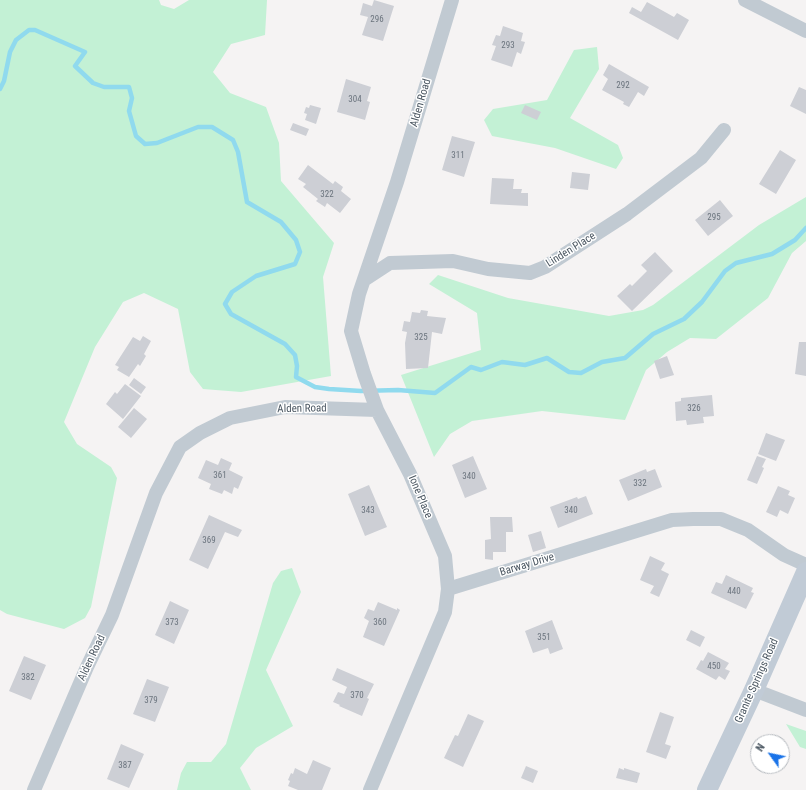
<!DOCTYPE html>
<style>
body{margin:0}
#map{position:relative;width:806px;height:790px;overflow:hidden;background:#f5f3f3;font-family:"Roboto Condensed",sans-serif}
canvas{display:block}
.north{position:absolute;left:750px;top:734px;width:40px;height:40px;box-sizing:border-box;background:#fff;border:1px solid #b7bbc0;border-radius:50%;rotate:303deg;font-size:11px;font-weight:700;line-height:16px;text-align:center;color:#4a5661}
.north::after{content:'';display:block;margin:auto;width:14px;height:18px;background:#1a73e8;clip-path:polygon(50% 0,100% 100%,50% 72%,0 100%)}
</style>
<div id="map">
<canvas width="806" height="790"></canvas>
<div class="north">N</div>
</div>
<script>
const c = document.querySelector('canvas').getContext('2d');
c.lineJoin = 'round';
function fillPath(path, color) {
  c.fillStyle = color;
  c.fill(path, 'evenodd');
}
function poly(rows) {
  const path = new Path2D();
  for (const r of rows) {
    path.moveTo(r[0], r[1]);
    for (let i = 2; i < r.length; i += 2) path.lineTo(r[i], r[i + 1]);
  }
  return path;
}
function trace(path, color, width, dash) {
  c.strokeStyle = color;
  c.lineWidth = width;
  c.lineCap = dash ? 'butt' : 'round';
  c.setLineDash(dash || []);
  c.stroke(path);
}
function write(font, color, halo, rows, align = 'center') {
  c.font = font + ' "Roboto Condensed",sans-serif';
  c.lineWidth = 3;
  c.setLineDash([]);
  c.textBaseline = 'middle';
  c.strokeStyle = halo;
  c.fillStyle = color;
  for (const [text, x, y, turn = 0] of rows) {
    c.save();
    c.translate(x, y);
    c.rotate((+turn || 0) * Math.PI / 180);
    c.textAlign = isNaN(turn) ? turn : align;
    if (halo) c.strokeText(text, 0, 0);
    c.fillText(text, 0, 0);
    c.restore();
  }
}
const green = poly([
 [0,0,159,0,161,5,174,9,189,0,267,0,265,35,231,44,213,72,230,93,266,107,279,143,281,181,334,243,323,277,331,376,241,392,203,389,190,372,178,309,144,293,123,302,95,347,64,422,77,444,111,467,117,478,91,607,85,618,64,629,7,614,0,610],
 [597,47,599,69,570,118,618,145,623,158,616,169,555,148,492,136,484,120,493,109,547,100,574,50],
 [806,197,806,241,792,253,768,298,716,339,690,338,667,352,646,370,625,420,542,411,472,421,450,434,434,457,401,375,481,350,477,313,429,284,438,275,508,298,609,316,643,310,653,305,759,225],
 [292,568,301,592,266,670,293,726,256,748,240,768,251,790,177,790,181,773,187,762,211,762,226,744,273,583,281,571],
 [786,724,806,731,806,749,800,747]
]);
const stream = poly([
 [0,89,4,81,10,52,16,40,29,30,35,30,85,52,75,66,93,83,104,87,129,87,132,98,129,111,136,136,145,144,157,143,198,127,212,127,233,140,238,152,247,202,281,222,296,240,300,252,295,264,256,276,232,292,225,304,231,314,285,344,295,355,297,366,296,377,315,387,329,389,361,391,398,390,435,393,471,367,481,370,502,362,525,365,547,358,569,372,581,373,602,362,625,358,653,334,684,319,702,302,725,271,736,263,772,254,795,240,806,228]
]);
const building = poly([
 [374,0,394,6,383,41,362,35,368,17,360,15,363,3,372,6],
 [647,2,674,17,677,13,689,20,678,40,629,13,632,7,641,12],
 [503,26,523,33,521,41,525,42,521,54,517,52,512,67,491,60,496,46,492,45,496,35,500,36],
 [609,64,649,87,644,96,638,92,629,107,623,104,624,102,602,90,608,79,603,75],
 [346,79,371,87,367,101,370,102,365,120,337,112],
 [799,87,806,90,806,114,790,106],
 [310,105,321,108,316,124,305,120,307,114,304,113,306,107,309,108],
 [525,105,541,112,537,120,521,113],
 [293,123,309,129,306,136,290,130],
 [452,136,475,142,464,177,442,170],
 [780,150,796,160,776,194,759,184],
 [308,165,333,184,335,181,343,187,341,191,351,199,340,213,327,203,325,207,316,201,318,199,303,187,306,184,298,179],
 [572,172,590,174,588,190,570,188],
 [492,178,514,179,513,189,522,189,521,193,528,193,528,206,490,204],
 [720,200,733,216,708,236,695,220],
 [655,252,673,271,632,311,617,296,630,284,632,286,647,271,641,265],
 [421,310,428,311,427,316,446,318,442,334,432,332,428,368,406,369,405,343,407,332,402,331,404,321,410,322,412,312,420,313],
 [143,336,151,341,144,354,146,356,140,366,138,364,129,377,117,370,119,367,115,365,133,337,140,341],
 [799,342,806,342,806,376,795,374],
 [667,356,674,375,660,379,654,361],
 [134,378,146,387,141,394,129,385],
 [125,384,141,396,123,419,106,404,115,392,117,394],
 [712,395,714,416,703,417,704,423,687,425,686,420,676,421,675,402,681,401,681,398],
 [134,408,147,419,131,438,118,427],
 [766,433,785,440,776,461,758,454],
 [473,456,487,489,465,498,452,465],
 [757,456,766,459,762,467,764,468,757,484,747,480],
 [221,458,232,463,229,470,243,477,238,489,234,487,232,494,224,490,222,494,209,489,211,484,198,478,206,460,218,465],
 [646,469,647,472,655,469,662,487,628,501,619,480],
 [369,485,387,527,365,536,348,494],
 [778,486,790,491,788,495,795,498,788,514,780,510,777,517,766,512],
 [586,496,593,514,558,528,550,507,577,497,578,499],
 [209,515,242,530,238,537,225,532,208,569,189,560],
 [490,517,512,517,513,532,506,532,506,552,493,552,493,560,485,559,485,540,491,539],
 [541,531,546,548,533,552,528,535],
 [650,556,665,563,661,570,669,574,659,597,650,593,654,586,640,580],
 [726,575,753,588,751,592,754,593,746,609,711,593,716,582,722,584],
 [170,601,189,610,174,644,155,635],
 [378,602,397,610,397,608,400,610,384,646,363,637,369,621,364,618,368,609,374,611],
 [552,620,563,649,550,654,548,648,533,653,525,631],
 [691,630,705,637,700,647,686,640],
 [708,652,729,663,725,669,730,671,725,680,719,676,716,680,696,669,701,660,703,661],
 [24,656,46,665,31,700,9,691],
 [337,668,374,684,367,698,369,699,362,716,339,706,340,705,333,702,338,692,344,694,347,687,332,680],
 [147,679,169,687,155,722,133,714],
 [660,712,674,717,665,744,671,746,666,759,646,752],
 [468,714,484,721,463,767,444,758,455,735,458,736],
 [121,744,144,754,129,788,107,779],
 [313,760,331,768,322,790,298,790,288,786,290,781,288,780,291,773,293,774,295,768,307,774],
 [526,766,538,771,533,783,521,778],
 [619,768,624,770,624,768,640,773,637,783,616,778]
]);
const street = poly([
 [745,0,806,31],
 [364,280,390,263,453,261,488,269,530,273,545,267,627,214,701,158,724,130],
 [448,589,445,556,410,474,377,410,364,374,351,331,359,294,397,182,452,0],
 [754,690,806,710],
 [34,790,87,667,112,615,156,493,180,447,200,433,230,418,285,407,377,410],
 [370,790,445,612,448,589,672,520,693,519,721,519,748,530,784,555,806,565]
]);
const secondary = poly([
 [707,790,754,690,806,572]
]);
const numberNames = [
 ["296",377,20],
 ["293",508,46],
 ["292",623,86],
 ["304",355,100],
 ["311",458,156],
 ["322",327,195],
 ["295",714,218],
 ["325",421,338],
 ["326",694,409],
 ["361",220,476],
 ["340",469,477],
 ["332",640,484],
 ["343",368,511],
 ["340",571,511],
 ["369",209,541],
 ["440",734,592],
 ["373",172,623],
 ["360",380,623],
 ["351",544,638],
 ["450",714,667],
 ["382",28,678],
 ["370",357,696],
 ["379",151,701],
 ["387",125,766]
];
const streetNames = [
 ["Alden Road",421,103,-74],
 ["Linden Place",571,250,-32],
 ["Alden Road",302,409,-1],
 ["Ione Place",420,497,67],
 ["Barway Drive",527,565,-17],
 ["Alden Road",92,658,-65],
 ["Granite Springs Road",757,681,-66]
];
fillPath(green, '#c3f1d5');
trace(stream, '#90daee', 4.5);
fillPath(building, '#cdcfd5');
trace(street, '#c1cad2', 14);
trace(secondary, '#c1cbd6', 20);
write('9px', '#6b747e', null, numberNames);
write('11px', '#4a5661', '#fff', streetNames);
</script>
